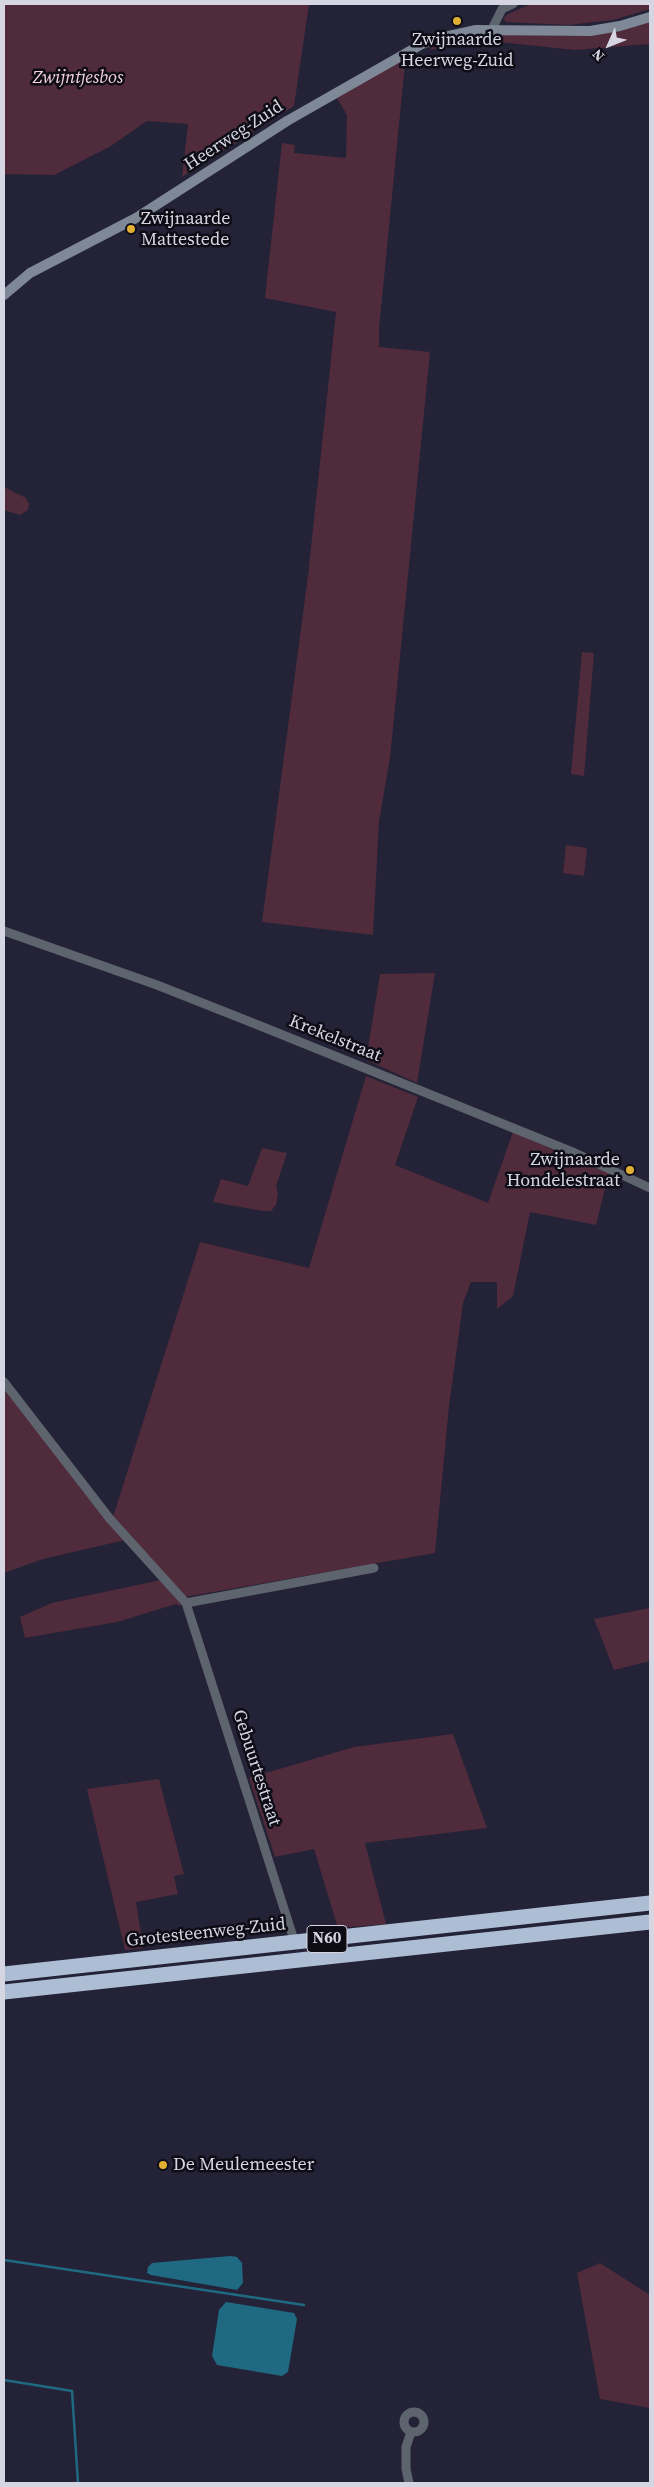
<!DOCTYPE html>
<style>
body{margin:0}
#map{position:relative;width:654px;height:2487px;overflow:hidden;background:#242236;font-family:"Source Serif 4",serif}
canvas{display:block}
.frame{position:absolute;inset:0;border:5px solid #d6d6e3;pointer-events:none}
.north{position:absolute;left:584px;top:20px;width:50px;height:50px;-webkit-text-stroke:4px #0e0d16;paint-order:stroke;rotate:226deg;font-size:14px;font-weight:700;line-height:20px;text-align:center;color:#d6d6e3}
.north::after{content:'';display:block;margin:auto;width:18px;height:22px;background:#d6d6e3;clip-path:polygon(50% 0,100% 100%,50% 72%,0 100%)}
</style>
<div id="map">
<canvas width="654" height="2487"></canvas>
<div class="frame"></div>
<div class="north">N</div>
</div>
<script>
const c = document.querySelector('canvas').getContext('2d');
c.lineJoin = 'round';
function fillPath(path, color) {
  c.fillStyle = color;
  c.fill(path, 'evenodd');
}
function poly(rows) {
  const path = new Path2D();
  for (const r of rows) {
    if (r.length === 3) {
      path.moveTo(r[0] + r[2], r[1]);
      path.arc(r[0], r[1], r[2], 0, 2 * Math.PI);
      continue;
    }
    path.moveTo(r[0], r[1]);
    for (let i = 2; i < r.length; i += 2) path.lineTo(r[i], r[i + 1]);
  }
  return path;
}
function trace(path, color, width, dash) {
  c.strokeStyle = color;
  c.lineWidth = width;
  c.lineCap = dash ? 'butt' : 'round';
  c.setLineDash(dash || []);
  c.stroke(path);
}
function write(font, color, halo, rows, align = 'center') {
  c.font = font + ' "Source Serif 4",serif';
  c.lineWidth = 5;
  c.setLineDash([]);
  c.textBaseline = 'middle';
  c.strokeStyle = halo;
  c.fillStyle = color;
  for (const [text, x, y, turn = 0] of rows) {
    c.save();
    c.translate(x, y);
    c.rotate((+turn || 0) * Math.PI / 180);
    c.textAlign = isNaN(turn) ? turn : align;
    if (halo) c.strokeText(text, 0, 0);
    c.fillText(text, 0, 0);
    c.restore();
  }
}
const green = poly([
 [4,4,309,4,294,106,182,177,188,124,147,121,111,146,54,175,4,174],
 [531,4,650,4,650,9,613,20,568,25,505,22,504,17,508,14],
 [650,21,650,44,575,50,480,40,448,45,431,50,430,46,479,34,571,36],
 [401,59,405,63,379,329,379,347,430,352,390,758,379,821,373,935,262,922,308,576,336,312,265,298,282,143,295,145,294,153,346,158,347,115,337,98],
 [4,487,26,498,29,504,28,510,20,515,4,510],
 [582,652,594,653,584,776,571,774],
 [566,845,587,848,584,876,563,873],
 [435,973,417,1083,366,1060,380,974],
 [366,1076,418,1097,395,1165,488,1203,513,1132,609,1173,596,1225,530,1212,513,1296,497,1309,497,1282,471,1282,463,1303,449,1406,435,1553,185,1597,113,1517,200,1242,309,1268],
 [262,1148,287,1153,276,1186,278,1194,276,1205,271,1211,263,1211,213,1202,221,1179,248,1186],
 [4,1388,125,1540,43,1559,4,1573],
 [161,1580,181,1604,180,1606,176,1604,117,1622,25,1638,20,1617,52,1603],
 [650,1608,650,1661,614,1670,594,1619],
 [453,1734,487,1828,365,1843,386,1924,338,1928,314,1849,275,1857,249,1778,354,1747],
 [159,1779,184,1874,174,1876,178,1894,136,1902,143,1948,125,1950,87,1789],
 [600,2263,650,2295,650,2408,600,2399,577,2273]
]);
const water = poly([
 [230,2256,237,2257,242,2263,243,2283,237,2290,151,2275,147,2273,148,2267,152,2263],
 [226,2302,294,2313,297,2319,288,2372,282,2376,217,2365,212,2356,219,2310]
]);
const stream = poly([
 [4,2260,304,2305],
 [4,2380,72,2391,78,2483]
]);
const street = poly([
 [492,29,502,9,513,4],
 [4,931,157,985,263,1027,575,1153,650,1188],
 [4,1382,110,1519,186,1603,295,1943],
 [186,1603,374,1568],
 [414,2422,10],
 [409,2483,406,2469,406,2447,411,2432]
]);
const secondary = poly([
 [4,295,30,273,136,218,287,121,422,44,440,38,476,30,590,31,620,26,650,17]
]);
const highway = poly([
 [4,1974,650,1903],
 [4,1992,650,1922]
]);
const markers = [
 [457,21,5,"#e1af34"],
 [131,229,5,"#e1af34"],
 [630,1170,5,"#e1af34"],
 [163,2165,5,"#e1af34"]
];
const shields = [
 [327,1939,40]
];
const shieldNames = [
 ["N60",327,1939]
];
const poiNames = [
 ["Zwijnaarde",457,40,"center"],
 ["Heerweg-Zuid",457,61,"center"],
 ["Zwijnaarde",141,219],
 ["Mattestede",141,240],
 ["Zwijnaarde",620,1160,"right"],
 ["Hondelestraat",620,1181,"right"],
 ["De Meulemeester",173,2165]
];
const parkNames = [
 ["Zwijntjesbos",78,78]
];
const streetNames = [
 ["Heerweg-Zuid",234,136,-33],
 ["Krekelstraat",335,1039,22],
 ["Gebuurtestraat",256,1768,72],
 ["Grotesteenweg-Zuid",206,1933,-6]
];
fillPath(green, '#4f2b3c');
fillPath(water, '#1f6983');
trace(stream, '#1f6983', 2.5);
trace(street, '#5e646d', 9);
trace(secondary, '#7e8897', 10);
trace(highway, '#adbdd4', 15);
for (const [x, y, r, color] of markers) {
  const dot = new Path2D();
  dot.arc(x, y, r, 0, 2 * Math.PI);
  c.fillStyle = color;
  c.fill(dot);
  trace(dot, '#0e0d16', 2);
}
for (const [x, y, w] of shields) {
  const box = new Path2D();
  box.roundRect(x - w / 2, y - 13.5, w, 27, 4);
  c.fillStyle = '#0e0d16';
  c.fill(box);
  trace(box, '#d6d6e3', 1);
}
write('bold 16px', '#d6d6e3', null, shieldNames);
write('18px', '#d6d6e3', '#0e0d16', poiNames, 'left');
write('italic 18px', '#f6d2e1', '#0e0d16', parkNames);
write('18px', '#d6d6e3', '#0e0d16', streetNames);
</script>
